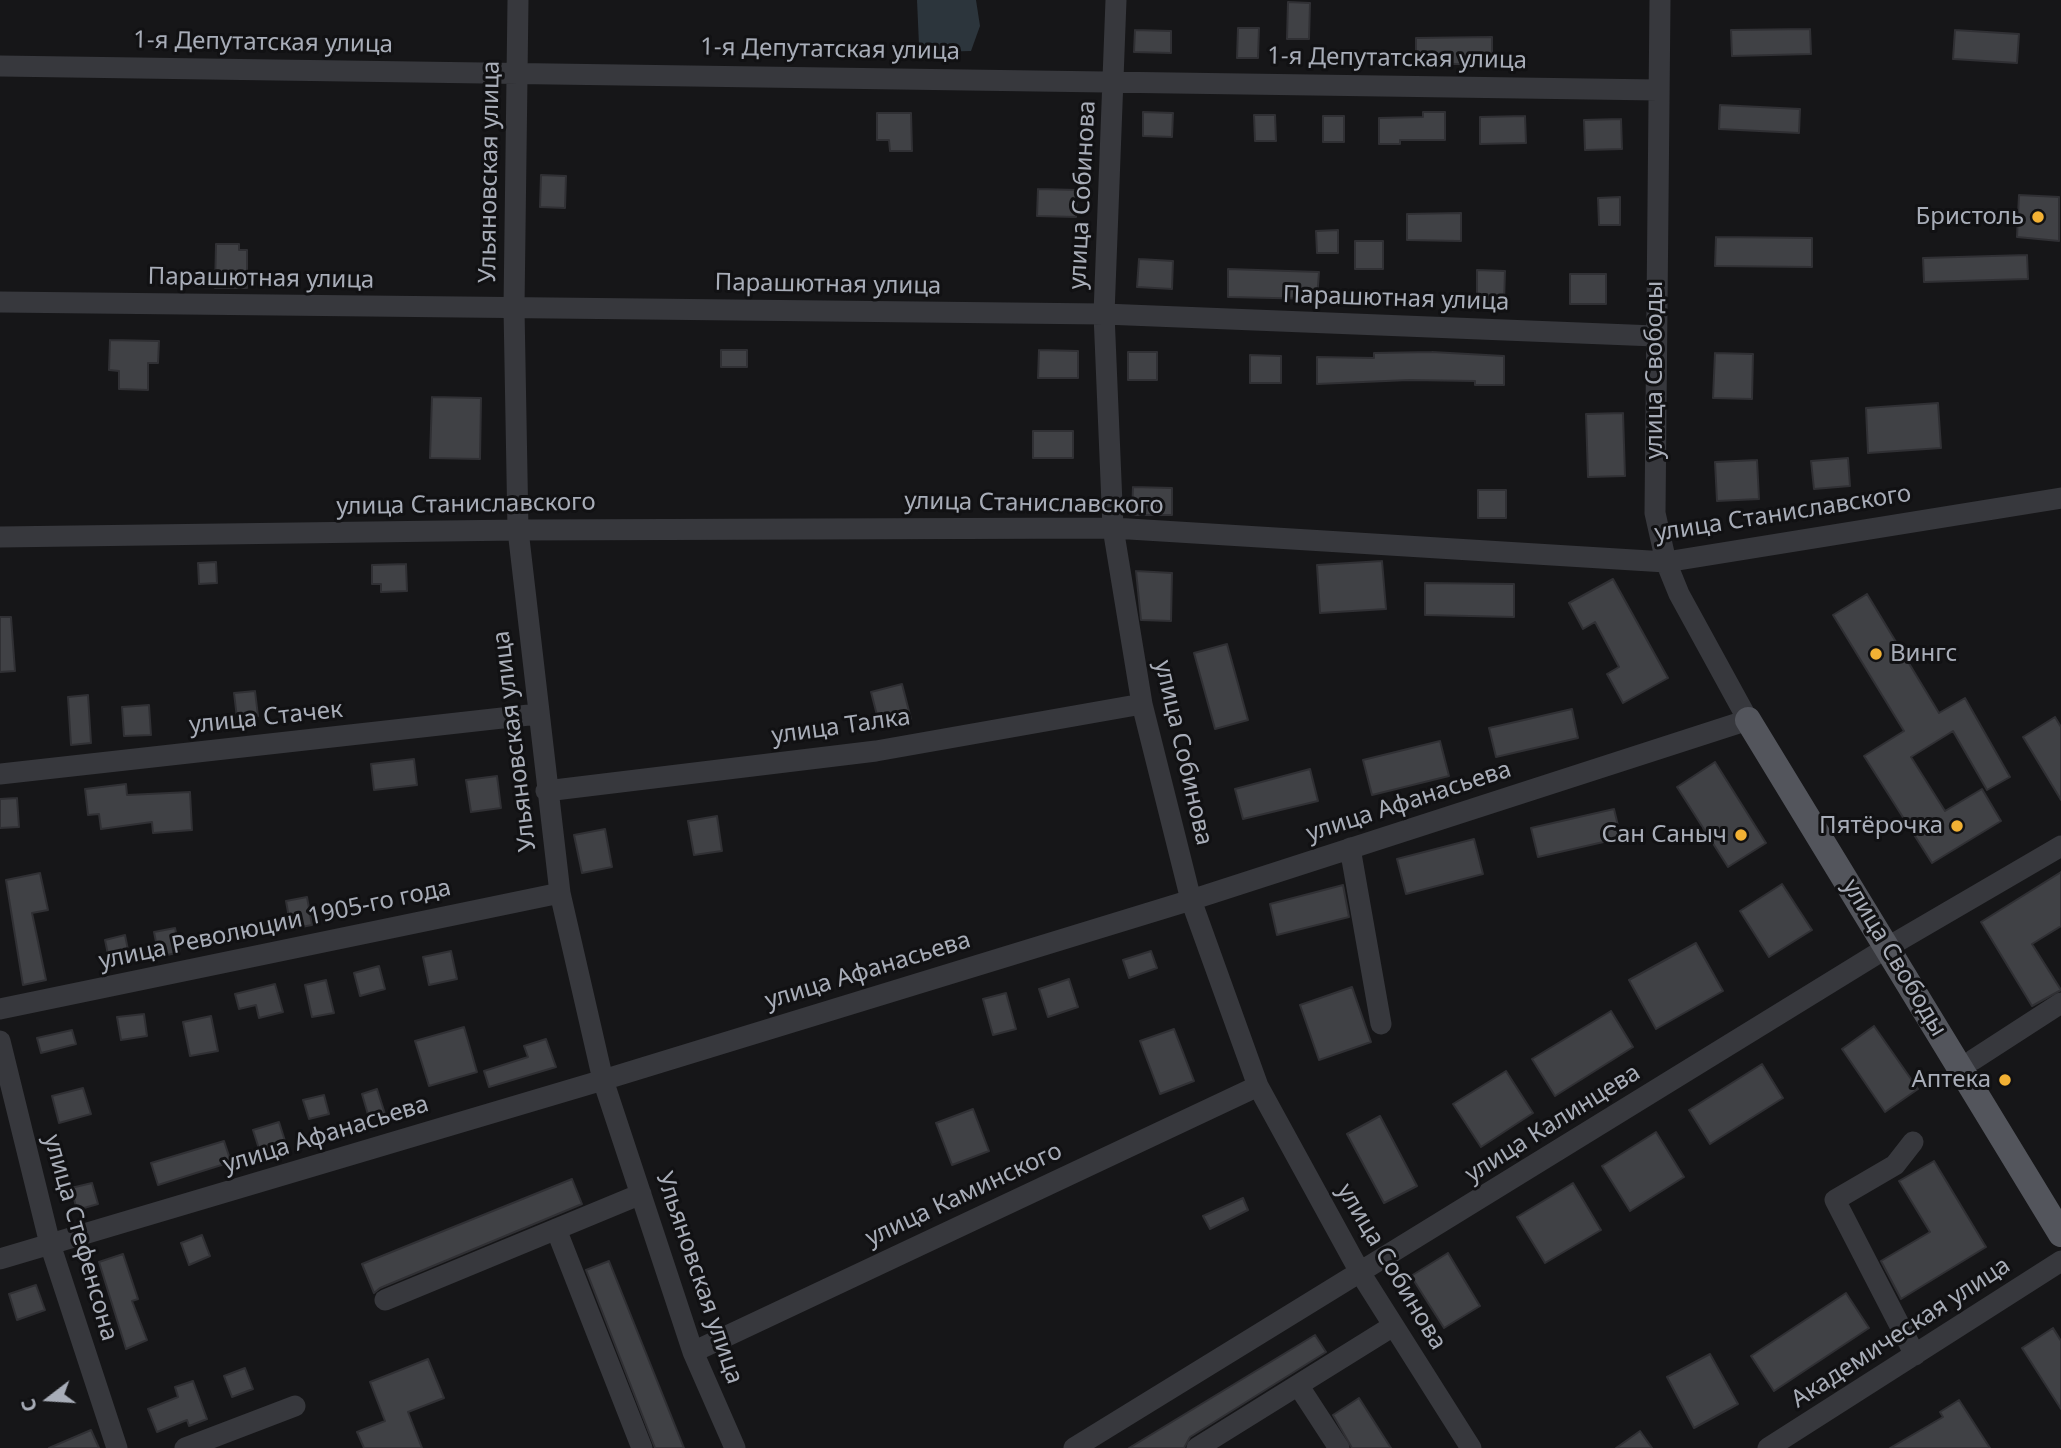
<!DOCTYPE html>
<meta charset="utf-8">
<style>
body{margin:0}
#map{position:relative;width:2061px;height:1448px;overflow:hidden;background:#161618;font-family:"Noto Sans",sans-serif}
canvas{display:block}
.north{position:absolute;left:14px;top:1364px;width:70px;height:70px;-webkit-text-stroke:5px #111113;paint-order:stroke;rotate:253deg;font-size:19px;font-weight:700;line-height:28px;text-align:center;color:#a8adb8}
.north::after{content:'';display:block;margin:auto;width:24px;height:32px;background:#a8adb8;clip-path:polygon(50% 0,100% 100%,50% 72%,0 100%)}
</style>
<div id="map">
<canvas width="2061" height="1448"></canvas>
<div class="north">С</div>
</div>
<script>
const c = document.querySelector('canvas').getContext('2d');
c.lineJoin = 'round';
function fillPath(path, color) {
  c.fillStyle = color;
  c.fill(path, 'evenodd');
}
function poly(rows) {
  const path = new Path2D();
  for (const r of rows) {
    path.moveTo(r[0], r[1]);
    for (let i = 2; i < r.length; i += 2) path.lineTo(r[i], r[i + 1]);
  }
  return path;
}
function trace(path, color, width, dash) {
  c.strokeStyle = color;
  c.lineWidth = width;
  c.lineCap = dash ? 'butt' : 'round';
  c.setLineDash(dash || []);
  c.stroke(path);
}
function write(font, color, halo, rows, align = 'center') {
  c.font = font + ' "Noto Sans",sans-serif';
  c.lineWidth = 6;
  c.setLineDash([]);
  c.textBaseline = 'middle';
  c.strokeStyle = halo;
  c.fillStyle = color;
  for (const [text, x, y, turn = 0] of rows) {
    c.save();
    c.translate(x, y);
    c.rotate((+turn || 0) * Math.PI / 180);
    c.textAlign = isNaN(turn) ? turn : align;
    if (halo) c.strokeText(text, 0, 0);
    c.fillText(text, 0, 0);
    c.restore();
  }
}
const water = poly([
 [917,0,976,0,980,26,971,51,933,52,919,45]
]);
const building = poly([
 [1288,2,1310,3,1309,39,1287,39,1288,2],
 [1238,28,1259,28,1258,58,1237,58,1238,28],
 [1810,29,1811,54,1732,56,1731,30,1810,29],
 [1135,30,1171,31,1171,53,1134,52,1135,30],
 [1955,30,2019,34,2017,63,1953,59,1955,30],
 [1492,37,1492,64,1416,64,1416,38,1492,37],
 [1720,105,1800,109,1799,133,1719,129,1720,105],
 [1143,112,1173,113,1172,137,1143,136,1143,112],
 [1423,112,1445,112,1445,140,1400,140,1400,144,1379,144,1379,118,1423,117,1423,112],
 [877,113,911,113,912,151,890,151,889,140,877,140,877,113],
 [1254,115,1275,115,1276,141,1255,141,1254,115],
 [1323,116,1344,116,1344,142,1323,142,1323,116],
 [1525,116,1526,143,1480,144,1480,117,1525,116],
 [1621,119,1622,149,1585,150,1584,120,1621,119],
 [541,175,566,176,565,208,540,207,541,175],
 [1038,189,1077,190,1076,217,1037,216,1038,189],
 [2019,195,2059,197,2059,241,2017,237,2019,195],
 [1620,197,1620,225,1599,225,1598,198,1620,197],
 [1461,213,1461,241,1407,240,1407,214,1461,213],
 [1338,230,1338,253,1317,253,1316,231,1338,230],
 [1716,237,1812,238,1812,267,1715,266,1716,237],
 [1355,241,1383,241,1383,269,1355,269,1355,241],
 [216,244,239,244,239,250,247,250,247,288,215,288,216,244],
 [2027,255,2028,279,1924,282,1923,258,2027,255],
 [1139,259,1173,261,1172,289,1137,287,1139,259],
 [1228,269,1319,272,1317,299,1228,297,1228,269],
 [1477,270,1505,271,1504,303,1477,302,1477,270],
 [1570,274,1606,274,1606,304,1570,304,1570,274],
 [110,340,159,341,158,363,148,363,148,390,119,389,119,371,109,370,110,340],
 [721,350,747,350,747,367,721,367,721,350],
 [1039,350,1078,351,1078,378,1038,378,1039,350],
 [1128,352,1157,352,1157,380,1128,380,1128,352],
 [1432,352,1504,356,1504,385,1475,385,1475,381,1409,380,1317,384,1317,357,1374,358,1374,353,1432,352],
 [1715,353,1753,354,1752,399,1713,398,1715,353],
 [1250,355,1281,356,1281,383,1250,383,1250,355],
 [432,397,481,398,480,459,430,458,432,397],
 [1938,403,1941,448,1868,453,1866,408,1938,403],
 [1623,413,1625,476,1588,477,1586,414,1623,413],
 [1033,431,1073,431,1073,458,1033,458,1033,431],
 [1848,458,1850,486,1814,489,1811,461,1848,458],
 [1757,460,1759,499,1717,501,1715,462,1757,460],
 [1133,487,1172,488,1172,515,1132,515,1133,487],
 [1478,490,1506,490,1506,518,1478,518,1478,490],
 [1382,561,1386,609,1320,613,1317,565,1382,561],
 [216,562,217,583,199,584,198,563,216,562],
 [406,564,407,591,381,592,381,584,372,584,372,565,406,564],
 [1136,571,1172,573,1171,621,1141,620,1136,571],
 [1613,579,1668,678,1623,703,1607,674,1619,667,1595,622,1583,629,1569,603,1613,579],
 [1425,583,1514,584,1514,617,1425,615,1425,583],
 [1867,594,1939,713,1965,698,2010,777,1987,790,1953,731,1911,757,1945,811,1982,789,2001,821,1932,863,1864,756,1904,731,1833,615,1867,594],
 [0,617,11,617,15,671,0,672,0,617],
 [1227,644,1248,720,1215,729,1194,653,1227,644],
 [902,684,911,719,880,727,871,692,902,684],
 [255,691,258,716,237,718,234,693,255,691],
 [88,695,91,743,71,745,68,697,88,695],
 [149,705,151,735,124,736,122,707,149,705],
 [1572,709,1578,738,1496,757,1489,728,1572,709],
 [2055,717,2061,727,2061,800,2023,737,2055,717],
 [1440,741,1449,776,1372,795,1363,760,1440,741],
 [414,759,417,785,374,790,371,764,414,759],
 [1715,762,1766,843,1728,867,1677,787,1715,762],
 [1310,769,1318,801,1243,819,1235,789,1310,769],
 [497,776,501,808,471,812,466,780,497,776],
 [126,784,127,795,190,792,192,830,153,833,152,822,101,829,99,814,88,815,85,789,126,784],
 [17,798,19,827,0,828,0,799,17,798],
 [1614,809,1621,838,1538,857,1531,828,1614,809],
 [717,816,722,851,694,855,688,821,717,816],
 [605,829,612,867,582,873,574,835,605,829],
 [1474,839,1483,874,1406,894,1397,859,1474,839],
 [2061,872,2061,926,2032,944,2061,990,2032,1006,1981,922,2061,872],
 [40,873,48,910,32,913,46,980,23,985,6,880,40,873],
 [1782,884,1812,930,1769,957,1740,911,1782,884],
 [1343,885,1349,917,1277,935,1270,904,1343,885],
 [307,897,312,925,291,929,286,901,307,897],
 [175,928,180,952,159,957,154,932,175,928],
 [125,935,130,960,110,964,105,940,125,935],
 [1696,943,1723,991,1656,1029,1629,980,1696,943],
 [451,951,457,979,429,985,423,957,451,951],
 [1151,951,1157,968,1129,978,1123,960,1151,951],
 [379,966,385,989,360,996,354,973,379,966],
 [1069,979,1078,1007,1048,1017,1039,989,1069,979],
 [326,980,334,1013,312,1017,305,985,326,980],
 [275,984,283,1012,259,1018,256,1005,239,1009,235,994,275,984],
 [1352,987,1371,1042,1319,1060,1300,1005,1352,987],
 [1006,993,1016,1029,993,1035,983,999,1006,993],
 [1611,1011,1633,1047,1555,1096,1532,1059,1611,1011],
 [144,1014,147,1036,121,1040,117,1017,144,1014],
 [211,1016,218,1051,190,1056,183,1022,211,1016],
 [1874,1026,1918,1089,1885,1112,1842,1049,1874,1026],
 [464,1027,477,1072,429,1086,415,1041,464,1027],
 [1174,1029,1194,1081,1160,1094,1140,1041,1174,1029],
 [72,1030,76,1044,41,1053,37,1038,72,1030],
 [546,1039,556,1067,489,1087,484,1071,528,1057,524,1046,546,1039],
 [1762,1064,1783,1098,1710,1144,1689,1110,1762,1064],
 [1506,1071,1533,1113,1481,1147,1453,1104,1506,1071],
 [83,1088,91,1114,59,1123,52,1096,83,1088],
 [377,1089,385,1114,369,1118,362,1094,377,1089],
 [324,1095,329,1114,309,1119,303,1100,324,1095],
 [973,1109,989,1151,952,1165,936,1123,973,1109],
 [1380,1116,1417,1186,1384,1203,1347,1134,1380,1116],
 [279,1122,286,1144,260,1152,253,1130,279,1122],
 [1656,1132,1684,1177,1630,1211,1602,1166,1656,1132],
 [224,1141,231,1162,158,1185,151,1163,224,1141],
 [1934,1161,1986,1247,1901,1299,1881,1261,1930,1232,1899,1181,1934,1161],
 [572,1179,582,1204,380,1288,374,1293,362,1264,572,1179],
 [92,1183,98,1204,77,1210,71,1188,92,1183],
 [1573,1183,1601,1230,1545,1263,1517,1217,1573,1183],
 [1243,1198,1248,1210,1210,1229,1203,1216,1243,1198],
 [202,1235,210,1256,189,1265,181,1243,202,1235],
 [1448,1253,1480,1306,1444,1328,1411,1276,1448,1253],
 [123,1254,138,1299,132,1301,147,1340,126,1349,99,1262,123,1254],
 [609,1261,684,1448,655,1448,586,1270,609,1261],
 [36,1285,45,1310,17,1320,9,1294,36,1285],
 [1846,1293,1869,1328,1774,1391,1751,1356,1846,1293],
 [2053,1328,2061,1341,2061,1409,2022,1348,2053,1328],
 [1315,1335,1326,1352,1190,1437,1184,1448,1129,1448,1315,1335],
 [1710,1354,1738,1404,1694,1428,1667,1377,1710,1354],
 [428,1359,444,1398,408,1412,422,1448,364,1448,357,1432,385,1421,370,1382,428,1359],
 [245,1368,253,1389,232,1397,224,1376,245,1368],
 [193,1381,207,1419,189,1426,187,1420,157,1432,148,1409,178,1397,175,1387,193,1381],
 [1359,1398,1391,1448,1352,1448,1333,1415,1359,1398],
 [1959,1400,1990,1448,1890,1448,1943,1417,1940,1412,1959,1400],
 [91,1430,99,1448,49,1448,91,1430],
 [1640,1431,1652,1448,1616,1448,1640,1431]
]);
const minor = poly([
 [518,0,514,308,518,530,560,893,603,1080,693,1352,735,1448],
 [1116,0,1104,314,1113,528,1142,704,1191,900,1258,1086,1361,1274,1471,1448],
 [0,66,1658,90],
 [0,302,1104,314,1655,336],
 [0,537,518,530,1113,528,1666,562,2061,498],
 [0,774,538,714],
 [546,791,876,751,1142,704],
 [1350,848,1381,1024],
 [0,1009,560,893],
 [0,1041,50,1244,117,1448],
 [1973,1060,2061,1003],
 [1913,1142,1895,1165,1835,1200,1915,1355],
 [556,1229,642,1448],
 [0,1259,603,1080,1191,900,1748,720,1679,594,1666,562,1655,513,1660,0],
 [385,1300,641,1194],
 [693,1352,1258,1086],
 [1298,1385,1339,1448],
 [185,1448,295,1406],
 [1074,1448,1888,947,2061,846],
 [1197,1448,1393,1326],
 [1768,1448,2061,1261]
]);
const major = poly([
 [1748,720,2061,1234]
]);
const markers = [
 [2038,217,7,"#f2b134"],
 [1876,654,7,"#f2b134"],
 [1957,826,7,"#f2b134"],
 [1741,835,7,"#f2b134"],
 [2005,1080,7,"#f2b134"]
];
const streetNames = [
 ["1-я Депутатская улица",263,43,1],
 ["1-я Депутатская улица",830,50,1],
 ["1-я Депутатская улица",1397,59,1],
 ["Ульяновская улица",490,172,-89],
 ["улица Собинова",1083,195,-87],
 ["Парашютная улица",261,279,1],
 ["Парашютная улица",828,285,1],
 ["Парашютная улица",1396,299,2],
 ["улица Свободы",1655,370,-90],
 ["улица Станиславского",1034,504,1],
 ["улица Станиславского",466,505,-1],
 ["улица Станиславского",1783,514,-9],
 ["улица Стачек",266,718,-6],
 ["улица Талка",841,727,-8],
 ["Ульяновская улица",515,741,-97],
 ["улица Собинова",1183,753,77],
 ["улица Афанасьева",1409,802,-18],
 ["улица Революции 1905-го года",275,925,-12],
 ["улица Свободы",1894,958,59],
 ["улица Афанасьева",868,971,-17],
 ["улица Калинцева",1553,1124,-32],
 ["улица Афанасьева",326,1135,-17],
 ["улица Каминского",964,1195,-25],
 ["улица Стефенсона",80,1238,74],
 ["улица Собинова",1391,1267,59],
 ["Ульяновская улица",699,1278,71],
 ["Академическая улица",1901,1333,-33]
];
const poiNames = [
 ["Бристоль",2024,217],
 ["Вингс",1890,654,"left"],
 ["Пятёрочка",1943,826],
 ["Сан Саныч",1727,835],
 ["Аптека",1991,1080]
];
fillPath(water, '#2c353c');
fillPath(building, '#404145');
trace(building, '#303034', 2);
trace(minor, '#37383d', 21);
trace(major, '#53555c', 26);
for (const [x, y, r, color] of markers) {
  const dot = new Path2D();
  dot.arc(x, y, r, 0, 2 * Math.PI);
  c.fillStyle = color;
  c.fill(dot);
  trace(dot, '#111113', 2.5);
}
write('24px', '#a8adb8', '#111113', streetNames);
write('24px', '#a8adb8', '#111113', poiNames, 'right');
</script>
